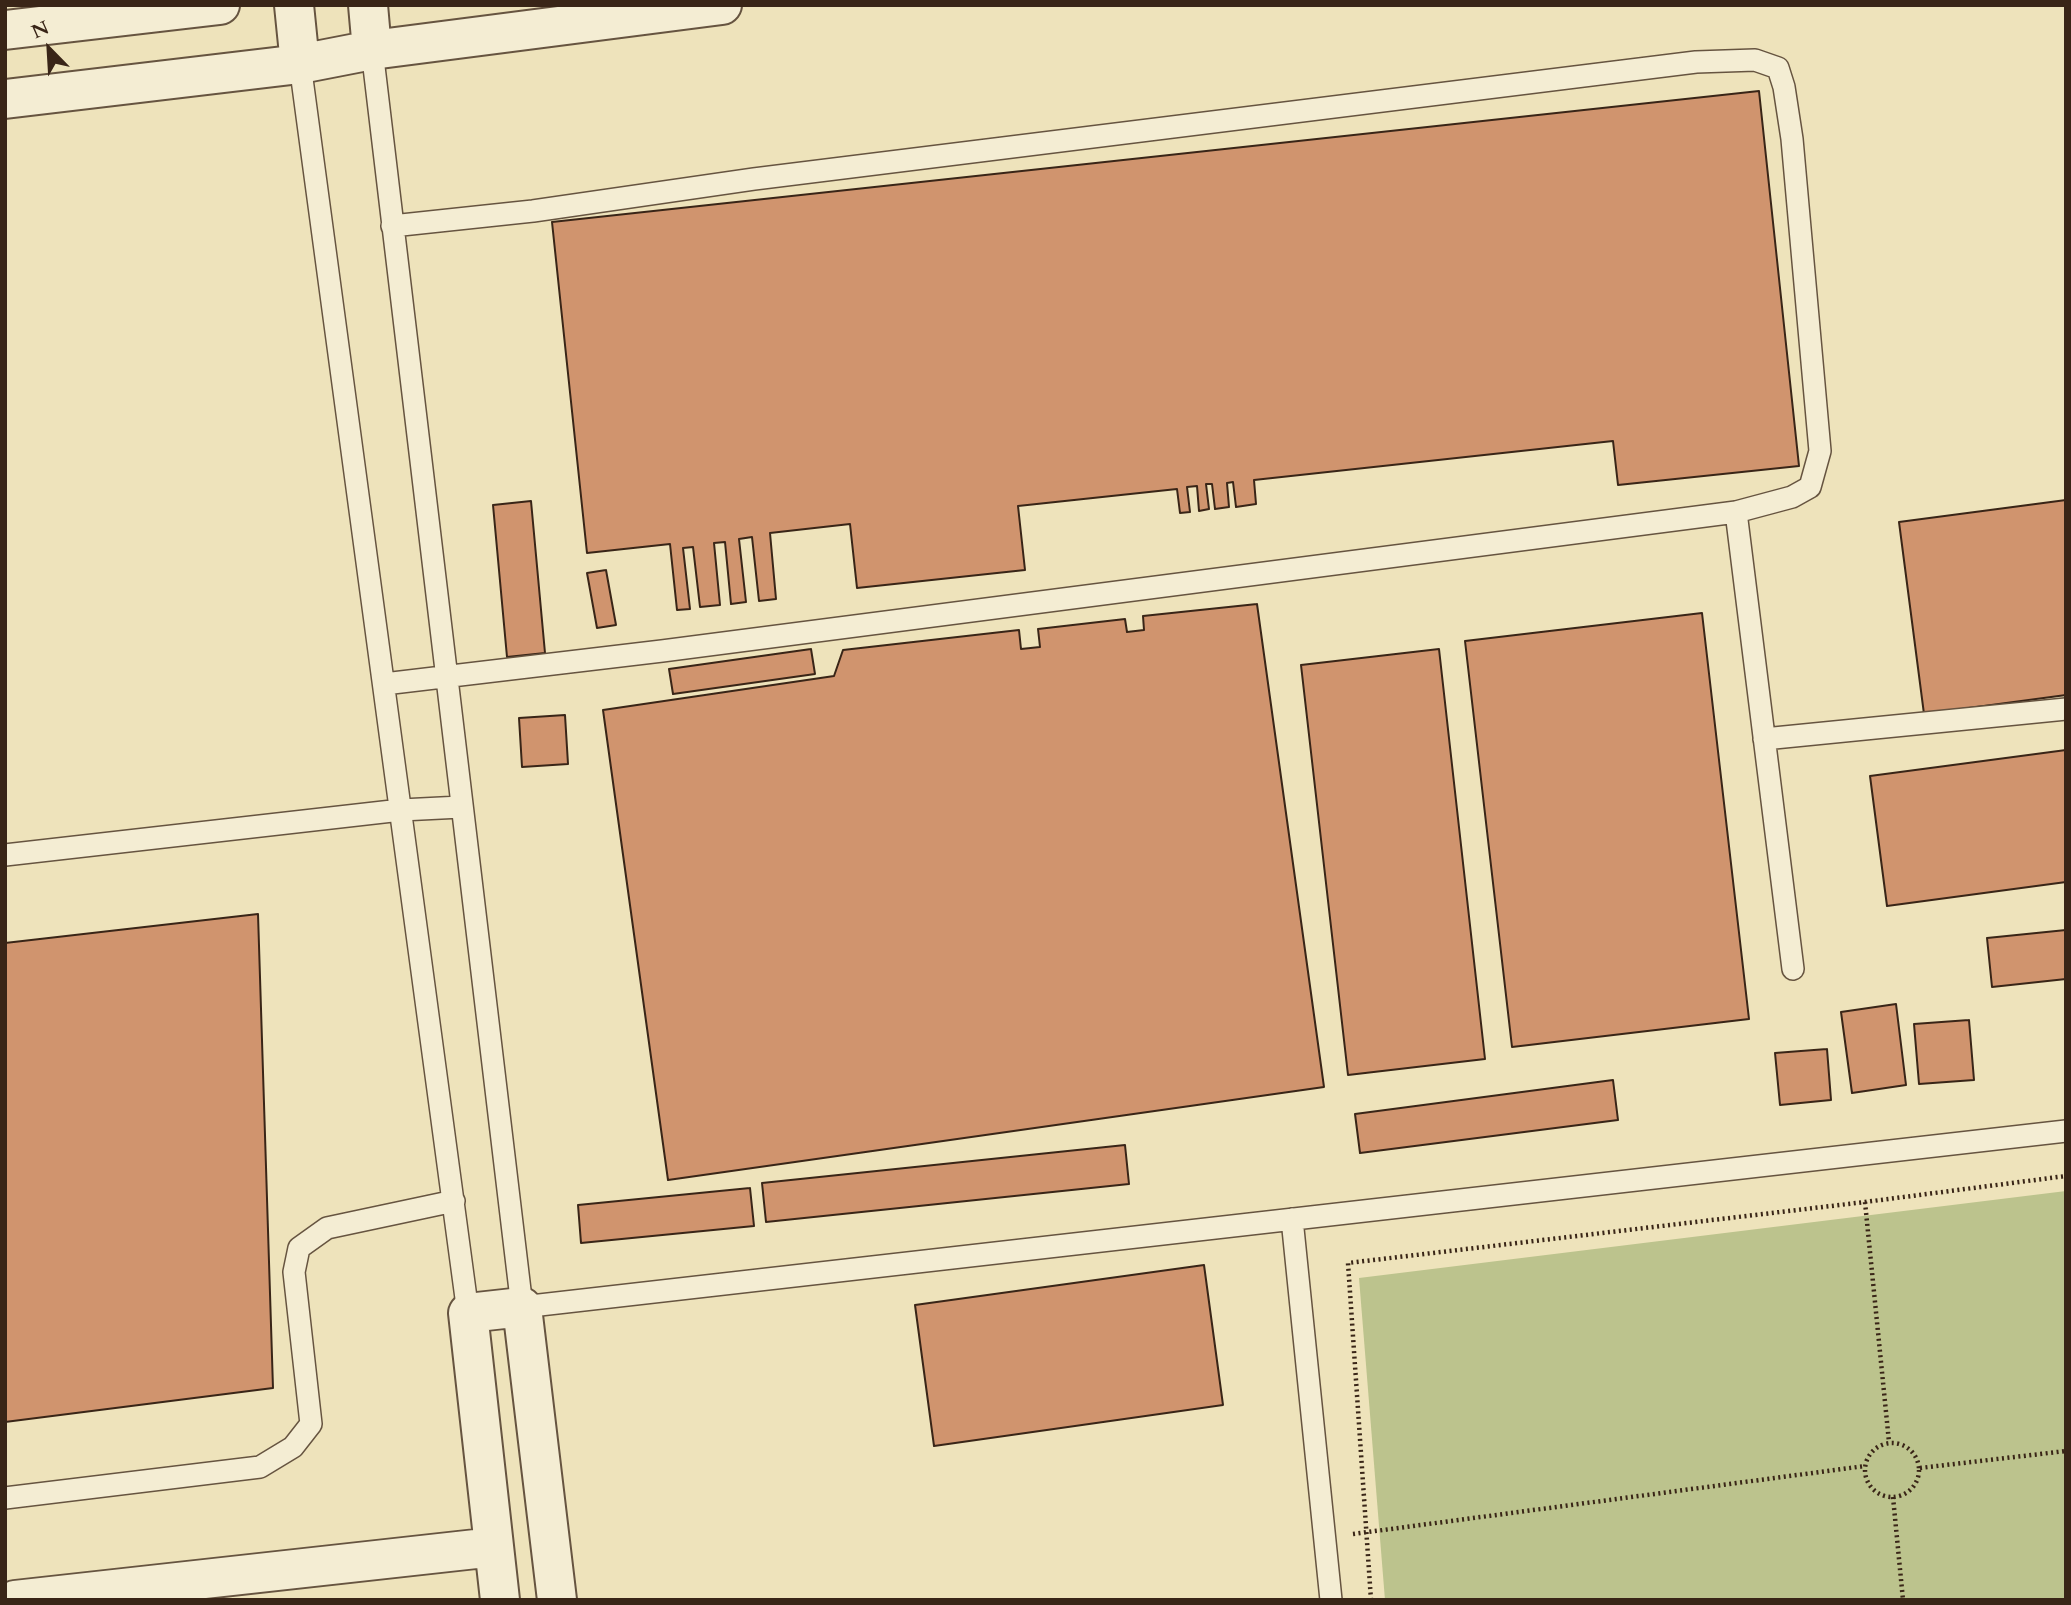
<!DOCTYPE html>
<style>
body{margin:0}
#map{position:relative;width:2071px;height:1605px;overflow:hidden;background:#eee3bb;font-family:Cardo,serif}
canvas{display:block}
.frame{position:absolute;inset:0;border:7px solid #392517;pointer-events:none}
.north{position:absolute;left:14px;top:14px;width:70px;height:70px;-webkit-text-stroke:5px #f4edd3;paint-order:stroke;rotate:336deg;font-size:19px;font-weight:700;line-height:28px;text-align:center;color:#392517}
.north::after{content:'';display:block;margin:auto;width:24px;height:32px;background:#392517;clip-path:polygon(50% 0,100% 100%,50% 72%,0 100%)}
</style>
<div id="map">
<canvas width="2071" height="1605"></canvas>
<div class="frame"></div>
<div class="north">N</div>
</div>
<script>
const c = document.querySelector('canvas').getContext('2d');
c.lineJoin = 'round';
function fillPath(path, color) {
  c.fillStyle = color;
  c.fill(path, 'evenodd');
}
function poly(rows) {
  const path = new Path2D();
  for (const r of rows) {
    if (r.length === 3) {
      path.moveTo(r[0] + r[2], r[1]);
      path.arc(r[0], r[1], r[2], 0, 2 * Math.PI);
      continue;
    }
    path.moveTo(r[0], r[1]);
    for (let i = 2; i < r.length; i += 2) path.lineTo(r[i], r[i + 1]);
  }
  return path;
}
function trace(path, color, width, dash) {
  c.strokeStyle = color;
  c.lineWidth = width;
  c.lineCap = dash ? 'butt' : 'round';
  c.setLineDash(dash || []);
  c.stroke(path);
}
const green = poly([
 [2066,1191,2066,1600,1385,1600,1359,1278]
]);
const building = poly([
 [1759,91,1799,466,1618,485,1613,441,1254,480,1256,504,1236,507,1233,482,1227,483,1229,507,1215,509,1212,484,1206,484,1209,509,1199,511,1197,486,1187,487,1190,512,1180,513,1177,489,1018,506,1025,570,857,588,850,524,770,533,776,599,759,601,752,537,739,539,746,602,731,604,725,542,714,543,720,605,700,607,693,547,683,548,690,609,677,610,670,544,587,553,552,222,1759,91],
 [2066,500,2066,695,1924,714,1899,522,2066,500],
 [531,501,545,653,507,657,493,505,531,501],
 [606,570,616,625,597,628,587,573,606,570],
 [1257,604,1324,1087,668,1180,603,710,834,676,843,650,1019,630,1021,649,1040,647,1038,629,1125,619,1127,632,1144,630,1143,616,1257,604],
 [1702,613,1749,1019,1512,1047,1465,641,1702,613],
 [811,649,815,674,673,694,669,669,811,649],
 [1439,649,1485,1059,1348,1075,1301,665,1439,649],
 [565,715,568,764,522,767,519,718,565,715],
 [2066,750,2066,882,1887,906,1870,776,2066,750],
 [258,914,273,1388,5,1422,5,943,258,914],
 [2066,930,2066,979,1992,987,1987,938,2066,930],
 [1896,1004,1906,1085,1852,1093,1841,1012,1896,1004],
 [1969,1020,1974,1080,1919,1084,1914,1024,1969,1020],
 [1827,1049,1831,1100,1780,1105,1775,1053,1827,1049],
 [1613,1080,1618,1120,1360,1153,1355,1114,1613,1080],
 [1125,1145,1129,1184,766,1222,762,1183,1125,1145],
 [750,1188,754,1226,581,1243,578,1205,750,1188],
 [1204,1265,1223,1405,934,1446,915,1305,1204,1265]
]);
const path = poly([
 [1865,1202,1889,1442],
 [1892,1470,27],
 [1920,1468,2066,1451],
 [1893,1497,1903,1600],
 [1353,1534,1865,1466],
 [1371,1600,1348,1263,1865,1202,2066,1176]
]);
const service = poly([
 [372,50,522,1307,2066,1131],
 [300,64,468,1313],
 [1736,512,1793,969],
 [384,684,662,651,1736,512,1792,497,1810,487,1820,451,1792,139,1784,87,1778,68,1755,60,1696,62,754,179,533,211,392,226],
 [1764,739,2066,709],
 [5,855,401,810,461,807],
 [1292,1219,1331,1600],
 [5,1498,260,1467,293,1447,311,1424,294,1272,299,1248,327,1228,454,1201]
]);
const tertiary = poly([
 [294,5,300,64],
 [368,5,372,50],
 [5,30,220,5],
 [5,99,300,64,372,50,722,5],
 [15,1600,494,1547],
 [500,1600,468,1313,522,1307,557,1600]
]);
fillPath(green, '#bcc38d');
fillPath(building, '#d0946e');
trace(building, '#392517', 2);
trace(service, '#665440', 24);
trace(tertiary, '#665440', 42);
trace(path, '#392517', 4.5, [2, 3.5]);
trace(service, '#f4edd3', 21);
trace(tertiary, '#f4edd3', 38);
</script>
